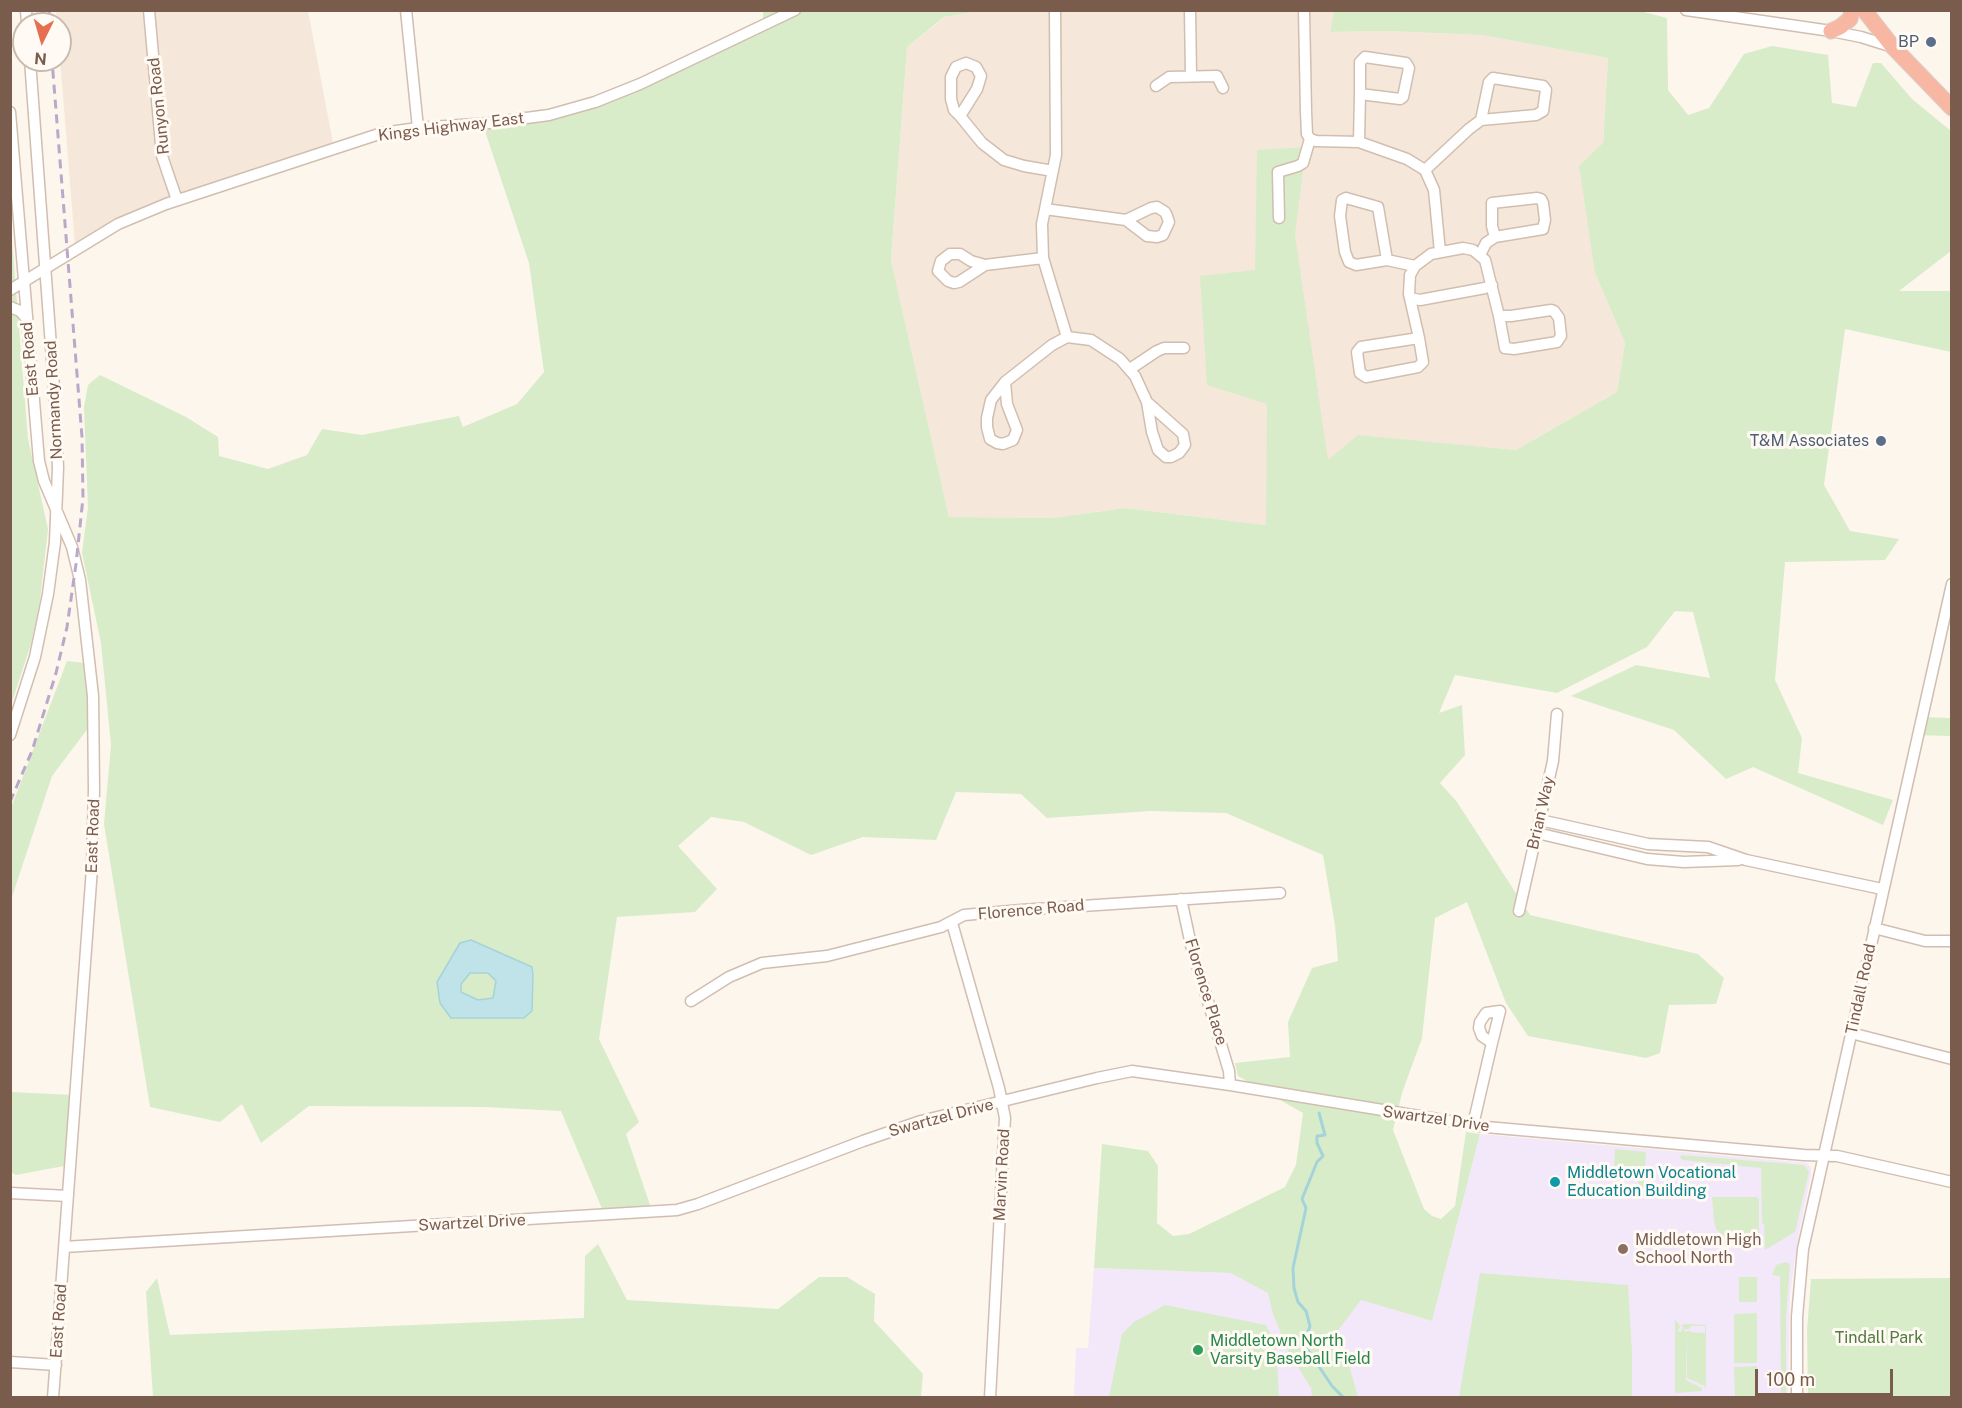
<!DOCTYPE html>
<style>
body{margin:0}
#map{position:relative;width:1962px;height:1408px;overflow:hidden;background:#fdf6ec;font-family:"Public Sans",sans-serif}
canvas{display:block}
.frame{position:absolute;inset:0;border:12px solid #7a5c4d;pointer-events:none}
.north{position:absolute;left:12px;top:12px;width:60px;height:60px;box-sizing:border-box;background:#fffaf3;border:2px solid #cabbb1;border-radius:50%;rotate:185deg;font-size:16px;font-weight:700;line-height:24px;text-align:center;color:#7a5c4d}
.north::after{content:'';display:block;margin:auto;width:21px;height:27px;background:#e76f51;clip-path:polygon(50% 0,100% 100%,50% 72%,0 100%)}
.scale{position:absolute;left:1755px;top:1369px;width:138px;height:27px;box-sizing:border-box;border:3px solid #7a5c4d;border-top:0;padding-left:8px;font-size:18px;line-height:21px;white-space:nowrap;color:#7a5c4d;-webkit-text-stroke:4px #fffaf3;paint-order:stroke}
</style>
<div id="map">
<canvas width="1962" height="1408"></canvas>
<div class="frame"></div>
<div class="north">N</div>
<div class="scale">100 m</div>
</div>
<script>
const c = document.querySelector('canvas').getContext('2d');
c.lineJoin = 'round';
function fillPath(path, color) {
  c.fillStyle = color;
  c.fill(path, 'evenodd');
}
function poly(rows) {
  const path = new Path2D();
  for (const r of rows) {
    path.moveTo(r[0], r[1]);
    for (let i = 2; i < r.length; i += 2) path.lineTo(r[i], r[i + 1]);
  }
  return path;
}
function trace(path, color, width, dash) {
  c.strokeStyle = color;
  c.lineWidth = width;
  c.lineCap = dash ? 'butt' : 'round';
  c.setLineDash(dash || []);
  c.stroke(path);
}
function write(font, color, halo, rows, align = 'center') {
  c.font = font + ' "Public Sans",sans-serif';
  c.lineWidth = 6;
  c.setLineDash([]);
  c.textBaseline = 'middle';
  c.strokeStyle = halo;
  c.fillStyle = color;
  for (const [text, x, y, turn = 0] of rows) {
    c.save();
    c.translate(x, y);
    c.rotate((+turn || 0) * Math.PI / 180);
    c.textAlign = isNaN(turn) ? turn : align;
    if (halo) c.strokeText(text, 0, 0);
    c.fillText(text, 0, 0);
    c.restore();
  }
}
const residential = poly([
 [978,10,1334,11,1330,32,1386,31,1482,35,1608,58,1595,273,1625,343,1617,392,1516,450,1358,436,1328,461,1266,525,1125,508,1053,518,949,517,891,260,907,47,945,17],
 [56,11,308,11,334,148,202,191,75,245,60,59,60,24,57,24]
]);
const education = poly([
 [1480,1134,1807,1163,1811,1168,1811,1175,1799,1233,1790,1294,1788,1397,1074,1398,1076,1348,1088,1348,1094,1268,1231,1273,1326,1289,1432,1321]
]);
const green = poly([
 [763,11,978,11,944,17,907,47,891,260,949,517,1053,518,1125,508,1266,525,1267,404,1207,385,1200,276,1255,270,1257,150,1306,147,1295,235,1328,460,1358,435,1516,450,1617,392,1625,343,1595,273,1579,166,1603,143,1608,58,1482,35,1386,31,1330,32,1334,11,1640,11,1667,18,1668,90,1688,115,1709,108,1744,54,1772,46,1828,55,1832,103,1856,107,1873,63,1881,63,1912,99,1951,131,1951,251,1899,291,1951,291,1951,352,1845,329,1824,485,1850,531,1899,539,1885,560,1785,562,1775,680,1802,738,1798,773,1893,800,1883,825,1753,767,1726,779,1674,730,1571,696,1636,665,1710,678,1693,612,1675,611,1647,647,1557,693,1455,675,1439,713,1462,705,1465,755,1440,783,1457,802,1530,915,1698,954,1724,978,1716,1004,1669,1005,1660,1053,1646,1058,1528,1036,1506,1003,1467,902,1435,918,1422,1038,1402,1093,1393,1130,1424,1209,1432,1216,1441,1219,1455,1206,1466,1132,1480,1134,1432,1321,1361,1300,1339,1329,1358,1397,1312,1397,1311,1388,1288,1351,1273,1314,1268,1293,1231,1273,1094,1268,1102,1144,1148,1151,1158,1166,1157,1223,1173,1236,1189,1234,1285,1187,1296,1165,1303,1113,1238,1076,1235,1063,1290,1057,1288,1022,1312,968,1338,961,1335,925,1323,855,1226,813,1150,811,1047,818,1021,794,956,792,936,840,863,837,811,855,744,822,711,817,678,846,717,889,695,912,617,917,599,1039,639,1122,626,1134,651,1208,603,1211,561,1111,485,1107,309,1106,261,1143,242,1104,220,1122,150,1107,104,824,111,745,101,643,82,553,88,507,84,407,88,385,100,375,186,417,218,437,219,456,268,469,307,455,322,429,362,435,459,416,463,427,517,404,544,372,529,263,483,125,580,104,763,27],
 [10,215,28,439,48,529,40,600,31,644,11,705],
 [67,661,85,663,89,727,52,776,11,900,11,808],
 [1919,717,1951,718,1951,736,1915,735],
 [10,1092,73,1095,69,1165,16,1175,11,1172],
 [1615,1149,1646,1152,1643,1197,1637,1197,1639,1176,1635,1175,1634,1171,1632,1171,1632,1167,1614,1166],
 [1681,1155,1804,1165,1809,1172,1795,1232,1765,1250,1764,1224,1762,1223,1761,1168,1683,1160,1680,1158],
 [1757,1197,1759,1200,1759,1243,1721,1243,1721,1234,1716,1229,1714,1221,1712,1197],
 [598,1244,627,1300,778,1309,819,1277,847,1277,875,1294,874,1321,923,1374,921,1397,153,1397,146,1292,157,1278,170,1335,584,1318,585,1256],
 [1785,1262,1790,1264,1786,1318,1786,1397,1781,1398,1780,1276,1772,1275,1776,1265],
 [1480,1273,1628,1285,1632,1351,1632,1397,1459,1397],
 [1739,1277,1757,1277,1757,1302,1739,1302],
 [1951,1278,1951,1397,1808,1397,1807,1330,1811,1279],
 [1165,1305,1266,1325,1276,1345,1279,1397,1109,1397,1122,1334,1134,1322],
 [1757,1313,1757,1363,1734,1363,1734,1314],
 [1675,1319,1680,1326,1678,1331,1681,1332,1682,1327,1686,1333,1686,1380,1702,1388,1702,1391,1675,1393],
 [1686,1324,1706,1325,1706,1391,1705,1386,1687,1378,1686,1332,1690,1330,1690,1332,1705,1333,1705,1326,1690,1326,1690,1328,1685,1330,1681,1325],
 [1757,1366,1758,1397,1735,1397,1734,1367]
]);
const water = poly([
 [471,940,532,967,533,975,532,1011,524,1018,451,1018,440,1003,437,982,460,943,471,940],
 [470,973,488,973,496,981,493,998,478,1000,461,992,461,984,470,973]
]);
const stream = poly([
 [1319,1113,1325,1135,1317,1136,1317,1143,1323,1156,1317,1162,1302,1199,1306,1208,1293,1268,1294,1288,1298,1302,1306,1311,1310,1326,1304,1344,1332,1386,1344,1398]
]);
const minor = poly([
 [26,10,27,24],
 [149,10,162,156,177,200],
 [406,10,418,128],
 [1055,10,1056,155,1042,224,1043,258,1067,337],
 [1190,10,1191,75],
 [1304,10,1306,112,1307,134,1310,139,1316,141,1359,142,1407,159,1425,170,1434,190,1440,252],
 [1686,10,1831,31,1861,37,1893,47],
 [1365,57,1406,63,1409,68,1403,97,1400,99,1360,94,1360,62,1365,57],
 [966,63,976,67,981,76,977,89,960,116,954,110,951,99,951,77,956,67,966,63],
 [1493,78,1543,86,1546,90,1543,111,1536,115,1481,120,1489,82,1493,78],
 [1156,86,1169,77,1217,76,1223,88],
 [10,112,39,461,44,481,72,547,80,580,93,696,94,790,92,868,53,1398],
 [960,116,982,143,1004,160,1024,166,1053,171],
 [1359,142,1360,94],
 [1425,170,1469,129,1481,120],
 [1346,198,1378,207,1387,260,1356,265,1349,262,1345,252,1340,216,1342,200,1346,198],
 [1537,198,1541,199,1543,203,1545,220,1543,229,1495,237,1492,226,1492,203,1537,198],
 [1157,207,1165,212,1167,216,1169,222,1163,235,1157,237,1147,236,1126,220,1151,208,1157,207],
 [1045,209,1126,220],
 [1279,218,1278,172,1298,166,1303,163,1310,139],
 [950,254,960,254,971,261,985,265,959,282,954,283,948,281,938,271,941,261,950,254],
 [1480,255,1486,243,1495,237],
 [1387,260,1415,266],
 [985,265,1043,258],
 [10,290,118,224,166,204,382,133,418,128,489,123,549,115,595,102,640,84,795,10],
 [1410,298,1420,300,1485,288,1492,285],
 [10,307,20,311,27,319],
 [1551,310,1554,311,1559,318,1561,336,1557,342,1514,349,1505,348,1499,316,1511,316,1551,310],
 [1067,337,1091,340,1120,359,1135,376,1147,402],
 [1419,338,1409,294,1410,275,1415,266,1431,254,1463,248,1473,250,1485,260,1499,316],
 [1419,338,1423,362,1418,367,1366,377,1360,373,1357,352,1361,347,1419,338],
 [1130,369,1157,351,1164,348,1184,348],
 [1005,382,1007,404,1017,430,1013,440,1003,444,997,443,990,439,987,427,987,418,991,400,1005,382],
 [1005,382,1052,345,1067,337],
 [1147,402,1183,434,1185,445,1179,453,1171,457,1166,457,1158,450,1152,432,1147,402],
 [10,735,35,657,48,594,55,542,58,468,55,401,30,60],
 [1540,820,1648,844,1708,847,1746,860,1882,889],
 [1537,833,1647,859,1684,862,1738,860],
 [1181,899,1191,945,1229,1071,1230,1085],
 [1519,911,1553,761,1557,714],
 [952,923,999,1088,1005,1118,990,1398],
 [1874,928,1925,941,1952,941],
 [691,1001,729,977,762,963,827,956,941,927,964,915,1021,910,1280,893],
 [1851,1033,1952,1059],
 [1473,1125,1492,1043,1500,1011,1486,1013,1480,1022,1479,1028,1482,1036,1492,1043],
 [10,1193,68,1196],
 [64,1247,677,1210,698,1204,863,1141,921,1121,1097,1078,1132,1071,1230,1085,1486,1127,1804,1155,1837,1156,1952,1182],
 [10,1362,56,1365],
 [1797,1398,1797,1317,1803,1249,1952,584]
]);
const highway = poly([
 [1864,10,1893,47,1952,108],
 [1831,31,1840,27,1850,19,1852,10]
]);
const rail = poly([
 [49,10,50,24],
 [10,802,32,751,56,673,67,627,76,564,83,498,82,437,52,60]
]);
const markers = [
 [1931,42,6,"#5c6f8a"],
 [1881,441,6,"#5c6f8a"],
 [1555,1182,6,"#0f9aa8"],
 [1623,1249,6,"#8d6e63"],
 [1198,1350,6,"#2e9e5b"]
];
const serviceNames = [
 ["BP",1919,42],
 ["T&M Associates",1869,441]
];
const streetNames = [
 ["Runyon Road",159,106,-96],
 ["Kings Highway East",451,127,-7],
 ["East Road",30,359,-95],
 ["Normandy Road",54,400,-93],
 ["Brian Way",1541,813,-77],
 ["East Road",93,836,-88],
 ["Florence Road",1031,910,-5],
 ["Tindall Road",1861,989,-78],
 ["Florence Place",1206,992,73],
 ["Swartzel Drive",941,1118,-15],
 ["Swartzel Drive",1436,1119,8],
 ["Marvin Road",1002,1175,-87],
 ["Swartzel Drive",472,1223,-3],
 ["East Road",59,1321,-86]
];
const cultureNames = [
 ["Middletown Vocational",1567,1173],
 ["Education Building",1567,1191]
];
const educationNames = [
 ["Middletown High",1635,1240],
 ["School North",1635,1258]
];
const parkNames = [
 ["Tindall Park",1879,1338]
];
const leisureNames = [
 ["Middletown North",1210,1341],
 ["Varsity Baseball Field",1210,1359]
];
fillPath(residential, '#f5e8da');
fillPath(education, '#f3e8fa');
fillPath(green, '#d8ecc9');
fillPath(water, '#bfe3e8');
trace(water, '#a5d3da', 1.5);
trace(stream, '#a5d3da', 3);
trace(minor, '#d1beb0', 13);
trace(highway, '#dad1cd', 17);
trace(minor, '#fff', 10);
trace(highway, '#f7b7a3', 15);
trace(rail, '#b9a8c9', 3, [9, 6]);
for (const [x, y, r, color] of markers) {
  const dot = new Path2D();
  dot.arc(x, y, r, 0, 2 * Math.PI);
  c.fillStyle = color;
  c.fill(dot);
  trace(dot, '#fffaf3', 2);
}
write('16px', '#4e5e75', '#fffaf3', serviceNames, 'right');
write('16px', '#7a5c4d', '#fffaf3', streetNames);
write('16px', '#0d838f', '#fffaf3', cultureNames, 'left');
write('16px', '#785e54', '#fffaf3', educationNames, 'left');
write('16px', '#537a41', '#fffaf3', parkNames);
write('16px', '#27864d', '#fffaf3', leisureNames, 'left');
</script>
